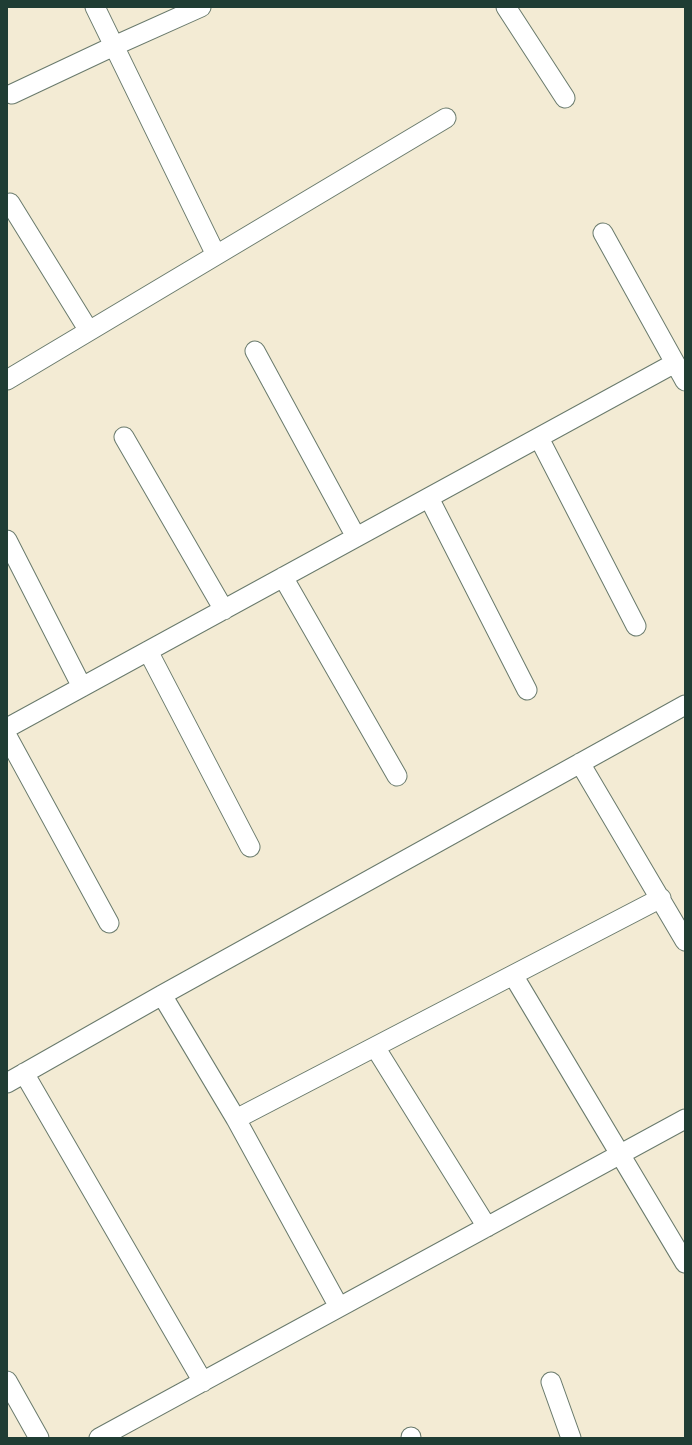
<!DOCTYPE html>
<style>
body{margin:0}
#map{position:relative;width:692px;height:1445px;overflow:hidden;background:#f3ebd4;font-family:Dekko,sans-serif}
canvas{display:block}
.frame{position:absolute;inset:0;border:8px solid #1f3d34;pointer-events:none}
</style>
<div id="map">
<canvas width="692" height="1445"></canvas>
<div class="frame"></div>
</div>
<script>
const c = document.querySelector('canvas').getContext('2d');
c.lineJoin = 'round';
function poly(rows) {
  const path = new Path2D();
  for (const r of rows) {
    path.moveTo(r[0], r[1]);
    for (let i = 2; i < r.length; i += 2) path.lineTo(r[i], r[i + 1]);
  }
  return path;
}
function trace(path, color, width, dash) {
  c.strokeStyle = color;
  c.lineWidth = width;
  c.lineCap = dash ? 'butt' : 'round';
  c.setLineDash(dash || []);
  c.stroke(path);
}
const street = poly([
 [95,7,216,255],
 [506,7,565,98],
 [12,94,114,46,201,7],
 [10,203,89,331],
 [603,233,685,381],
 [255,351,356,537],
 [7,380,446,118],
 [124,437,224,610],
 [539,438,636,626],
 [429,498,527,690],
 [7,540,82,687],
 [283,577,397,776],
 [148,651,250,847],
 [7,728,675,363],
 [7,736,109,923],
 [580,763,685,941],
 [513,975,685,1263],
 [162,995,236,1119,339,1307],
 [375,1047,487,1227],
 [24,1073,203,1382],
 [7,1083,162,995,685,705],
 [236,1119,661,898],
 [7,1381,39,1438],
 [551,1382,571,1438],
 [411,1437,411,1438],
 [99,1438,685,1119]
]);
trace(street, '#697a6c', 21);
trace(street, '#fff', 19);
</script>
